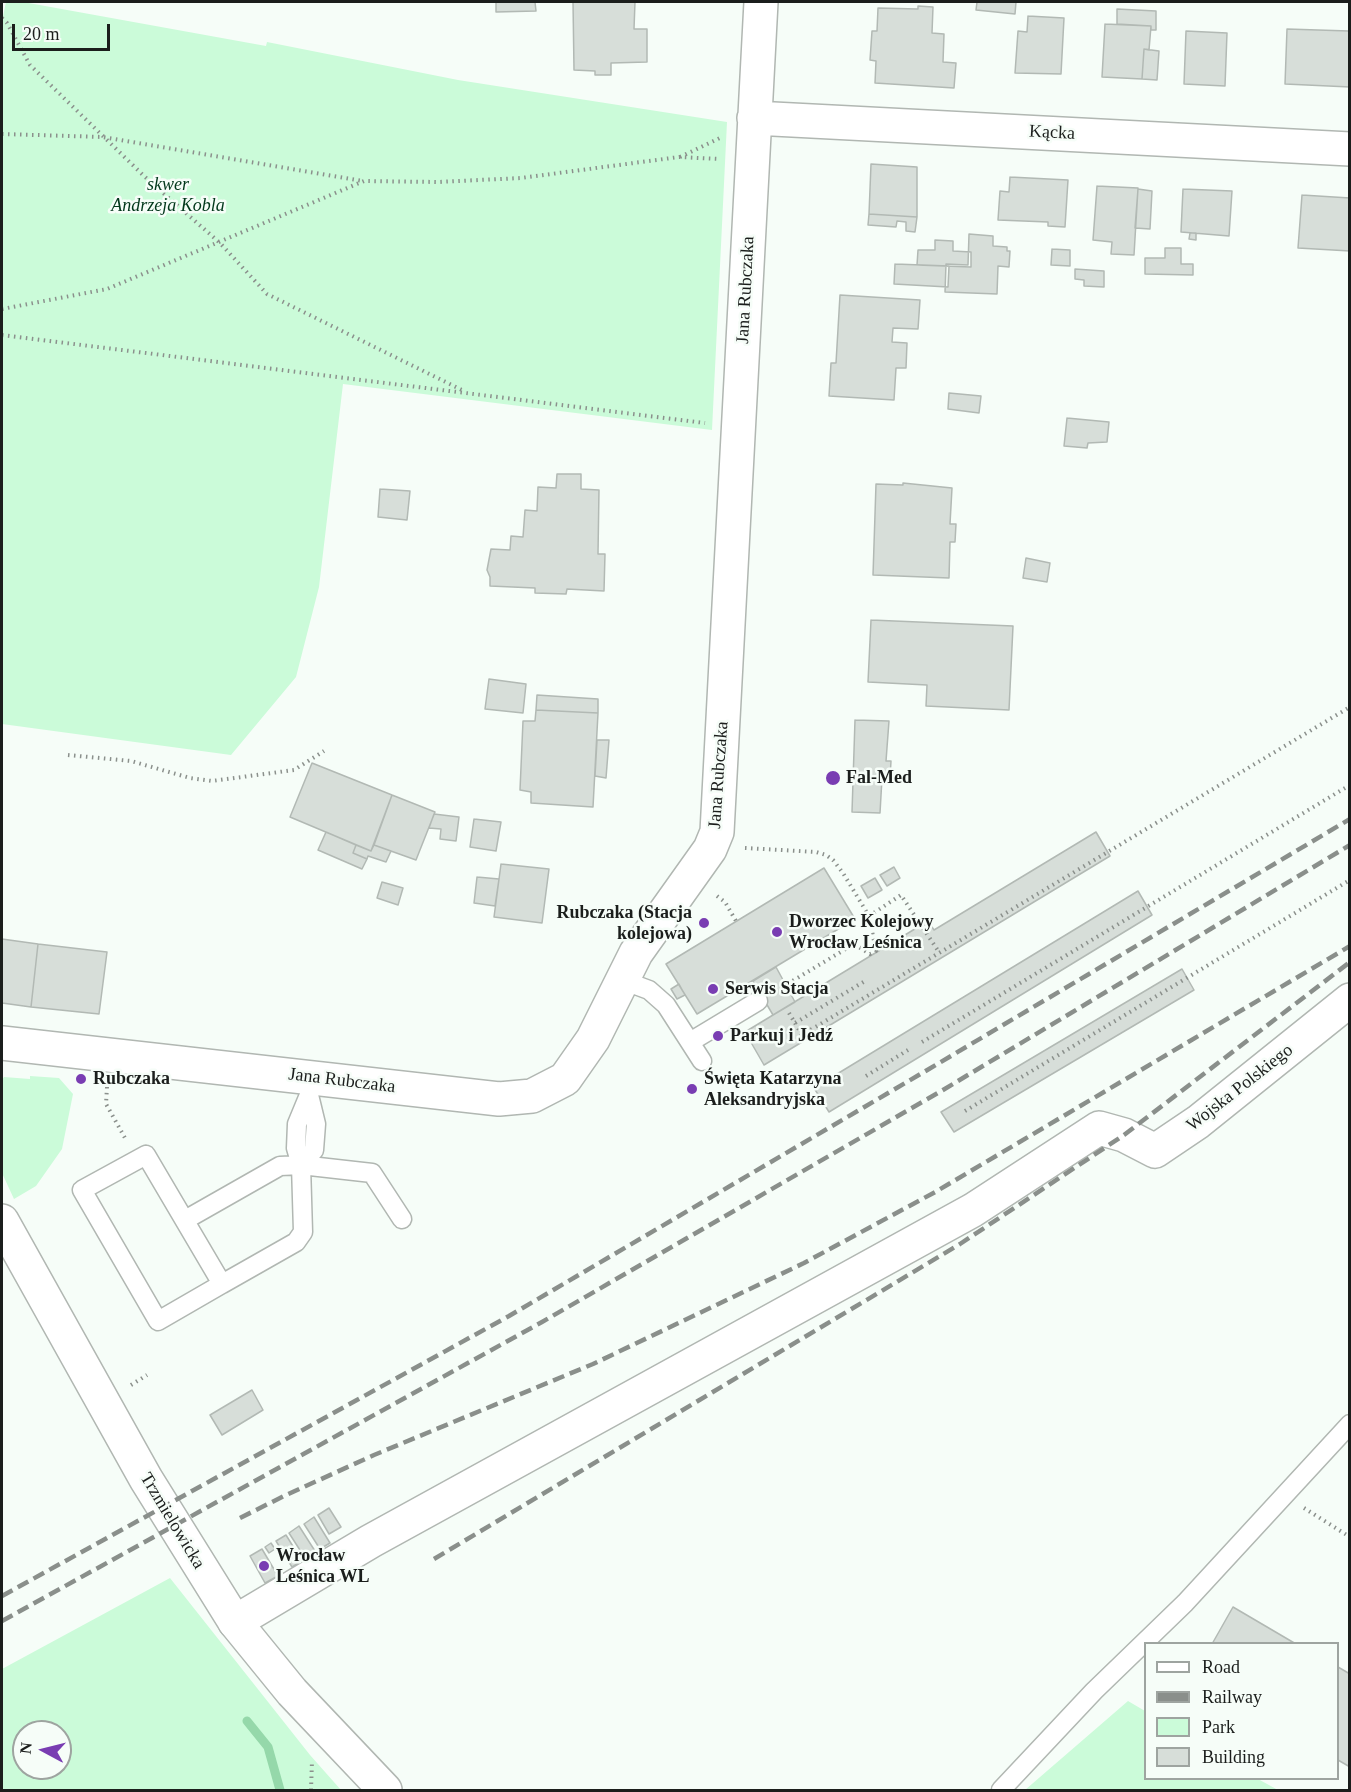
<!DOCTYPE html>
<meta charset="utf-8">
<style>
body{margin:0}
#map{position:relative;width:1351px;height:1792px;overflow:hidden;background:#f6fdf8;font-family:"Times New Roman",serif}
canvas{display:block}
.frame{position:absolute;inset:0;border:3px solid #1b1e1c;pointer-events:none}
.legend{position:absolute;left:1144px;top:1642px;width:195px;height:138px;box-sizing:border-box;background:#f6fdf8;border:2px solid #9ea4a0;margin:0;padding:8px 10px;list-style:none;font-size:18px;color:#1b1e1c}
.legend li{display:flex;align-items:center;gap:12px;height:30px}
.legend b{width:30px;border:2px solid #9ea4a0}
.north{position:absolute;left:12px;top:1720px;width:60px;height:60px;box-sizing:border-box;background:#f6fdf8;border:2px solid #9ea4a0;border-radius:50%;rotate:277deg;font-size:16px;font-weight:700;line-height:24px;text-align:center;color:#1b1e1c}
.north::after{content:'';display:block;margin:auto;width:21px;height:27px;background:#793db2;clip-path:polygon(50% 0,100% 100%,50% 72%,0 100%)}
.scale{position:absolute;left:12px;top:24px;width:98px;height:27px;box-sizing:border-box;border:3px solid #1b1e1c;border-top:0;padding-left:8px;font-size:18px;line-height:21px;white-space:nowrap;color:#1b1e1c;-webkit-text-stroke:4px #f6fdf8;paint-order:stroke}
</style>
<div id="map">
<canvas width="1351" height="1792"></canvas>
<div class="frame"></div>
<ul class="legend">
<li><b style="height:8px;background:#fff"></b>Road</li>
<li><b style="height:8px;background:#8a8f8b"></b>Railway</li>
<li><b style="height:16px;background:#cbfbd9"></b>Park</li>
<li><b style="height:16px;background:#d7ded9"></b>Building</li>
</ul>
<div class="north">N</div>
<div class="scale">20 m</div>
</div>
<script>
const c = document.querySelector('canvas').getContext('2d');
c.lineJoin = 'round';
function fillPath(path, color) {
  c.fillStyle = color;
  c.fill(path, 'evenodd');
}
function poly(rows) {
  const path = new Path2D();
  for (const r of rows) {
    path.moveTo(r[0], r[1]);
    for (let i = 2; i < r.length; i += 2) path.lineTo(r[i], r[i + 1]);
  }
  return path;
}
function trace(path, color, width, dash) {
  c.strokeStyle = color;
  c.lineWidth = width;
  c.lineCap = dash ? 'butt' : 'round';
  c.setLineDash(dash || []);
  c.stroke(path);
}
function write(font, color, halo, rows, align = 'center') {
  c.font = font + ' "Times New Roman",serif';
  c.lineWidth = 5;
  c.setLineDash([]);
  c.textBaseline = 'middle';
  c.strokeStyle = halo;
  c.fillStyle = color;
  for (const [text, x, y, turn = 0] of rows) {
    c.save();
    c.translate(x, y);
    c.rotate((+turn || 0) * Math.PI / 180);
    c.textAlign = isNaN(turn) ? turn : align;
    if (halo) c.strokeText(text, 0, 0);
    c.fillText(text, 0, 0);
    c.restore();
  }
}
const green = poly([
 [6,2,23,2,266,46,267,42,458,80,727,122,712,430,343,384,319,587,296,677,231,755,2,724,2,21],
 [30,1076,59,1078,73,1094,62,1149,36,1186,14,1199,2,1173,2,1080,4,1077,30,1079],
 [170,1578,310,1755,341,1790,2,1790,2,1669],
 [24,1732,60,1732,60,1768,24,1768],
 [1128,1701,1145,1711,1146,1778,1258,1779,1278,1790,1025,1790]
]);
const stream = poly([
 [247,1721,268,1747,280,1790]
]);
const building = poly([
 [496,2,535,2,536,11,496,12,496,2],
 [573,2,635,2,634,29,647,29,647,62,611,63,611,75,595,75,595,71,574,70,573,2],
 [977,2,1016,2,1015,14,976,10,977,2],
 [918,6,933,7,932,33,944,34,943,62,956,63,954,88,875,83,876,61,870,60,872,31,877,31,878,8,918,9,918,6],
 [1117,9,1156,11,1156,30,1151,30,1151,26,1117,24,1117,9],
 [1028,16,1064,18,1061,74,1015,73,1018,31,1027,32,1028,16],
 [1105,24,1151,26,1149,50,1144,49,1142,79,1102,77,1105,24],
 [1287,29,1349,31,1350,87,1285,84,1287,29],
 [1186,31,1227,33,1225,86,1184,84,1186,31],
 [1144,49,1159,51,1157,80,1142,79,1144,49],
 [871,164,917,167,917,217,869,214,871,164],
 [1010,177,1068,180,1065,227,1048,226,1048,222,998,220,1000,191,1009,192,1010,177],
 [1097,186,1138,188,1134,255,1111,254,1112,242,1093,240,1097,186],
 [1138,189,1152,191,1150,229,1135,228,1138,189],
 [1183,189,1232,191,1229,236,1181,232,1183,189],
 [1302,195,1350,198,1350,251,1298,248,1302,195],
 [869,214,917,217,915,232,906,231,906,222,897,221,896,227,868,225,869,214],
 [1190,233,1196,233,1196,240,1189,239,1190,233],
 [969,234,993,236,993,246,1007,247,1007,251,1010,251,1009,267,998,266,997,294,945,292,946,264,968,265,969,234],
 [935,240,953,241,953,251,971,252,971,267,917,265,918,250,935,250,935,240],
 [1165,248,1181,248,1181,264,1193,264,1193,275,1145,274,1145,258,1165,258,1165,248],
 [1052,249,1070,250,1070,266,1051,265,1052,249],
 [895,264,949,266,948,287,894,284,895,264],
 [1075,269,1104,271,1104,287,1084,286,1084,280,1075,279,1075,269],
 [840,295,920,300,918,329,893,328,892,342,907,343,906,368,896,368,894,400,829,396,831,363,836,363,840,295],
 [949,393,981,396,979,413,948,409,949,393],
 [1067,418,1109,422,1107,442,1088,443,1087,448,1064,446,1067,418],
 [557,474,581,474,581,489,599,490,598,554,605,554,604,591,567,589,566,594,535,593,535,588,490,586,490,577,487,570,491,549,510,550,511,536,523,537,525,510,537,511,538,487,556,488,557,474],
 [903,483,952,488,950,524,956,524,955,542,950,542,949,578,873,575,876,484,903,485,903,483],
 [380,489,410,491,407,520,378,517,380,489],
 [1026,558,1050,563,1047,582,1023,578,1026,558],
 [871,620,1013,626,1009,710,926,706,927,685,868,682,871,620],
 [489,679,526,684,523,713,485,709,489,679],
 [537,695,598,699,598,713,536,710,537,695],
 [536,710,598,713,593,807,531,803,531,792,520,790,523,721,535,721,536,710],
 [855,720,889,721,886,761,891,761,890,778,882,778,880,813,852,812,855,720],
 [597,740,609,740,606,778,595,776,597,740],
 [312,763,392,795,371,851,290,817,312,763],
 [392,795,435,812,416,860,374,845,392,795],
 [434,814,459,817,456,841,440,839,441,829,429,828,434,814],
 [474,819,501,822,496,851,470,847,474,819],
 [326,832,356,845,353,853,367,859,362,869,318,850,326,832],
 [1096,832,1110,856,764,1065,745,1032,928,921,934,930,1096,832],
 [356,845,371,851,374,845,391,851,386,862,368,856,367,859,353,853,356,845],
 [501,864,549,869,542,923,494,917,501,864],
 [894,867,900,878,887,886,880,875,894,867],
 [824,868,855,919,697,1014,666,964,824,868],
 [477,877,499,879,495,906,474,903,477,877],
 [875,878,882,890,868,898,861,886,875,878],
 [382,882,403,888,398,905,377,898,382,882],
 [1138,891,1152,915,829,1112,814,1088,1138,891],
 [2,939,38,944,31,1007,2,1003,2,939],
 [38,944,107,952,99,1014,31,1007,38,944],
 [776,967,795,1002,773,1015,753,981,776,967],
 [1182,969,1194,990,954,1132,941,1112,1182,969],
 [679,984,685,995,677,999,671,989,679,984],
 [252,1390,263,1410,222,1435,210,1415,252,1390],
 [329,1508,341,1527,329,1534,318,1515,329,1508],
 [314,1517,330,1543,320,1549,304,1524,314,1517],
 [299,1526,315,1551,305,1558,289,1533,299,1526],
 [286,1535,302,1561,292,1567,276,1541,286,1535],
 [271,1543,275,1549,269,1553,265,1547,271,1543],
 [262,1549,278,1576,265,1583,250,1556,262,1549],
 [1233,1607,1296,1644,1212,1644,1233,1607],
 [1338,1667,1350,1674,1350,1767,1338,1760,1338,1667]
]);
const path = poly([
 [2,18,7,23,30,65,145,177,220,243,267,294,464,391],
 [2,134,103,137,363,181],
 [680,157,722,137],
 [2,309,107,289,364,181,438,182,521,178,679,157,719,159],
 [2,335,705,423],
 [68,755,131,761,190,778,212,781,294,770,324,751],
 [745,848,816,852,826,855,833,860,843,873,869,916,876,951,870,954,854,944,779,989],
 [717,896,725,902,736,921],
 [869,916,901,895,939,952],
 [789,1013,795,1023,865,981],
 [795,1023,802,1035,1350,707],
 [922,1042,1350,785],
 [866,1076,908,1050],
 [107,1087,106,1104,125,1138],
 [965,1111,1350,880],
 [131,1385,147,1375],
 [1304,1508,1350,1537],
 [311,1790,312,1761]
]);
const service = poly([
 [622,980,649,990,666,1005,702,1061],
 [690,1042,758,1001],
 [146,1155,222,1284,158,1321,82,1190,146,1155],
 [301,1165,314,1150,316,1124,309,1095],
 [185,1220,280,1166,301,1165,372,1173,402,1219],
 [222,1284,296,1242,303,1232,301,1165,296,1148,297,1124,309,1095,311,1078],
 [1001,1790,1094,1691,1185,1603,1350,1424]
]);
const minor = poly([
 [754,118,1350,149],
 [2,1043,499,1099,532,1096,565,1079,593,1039,636,953,710,849,717,832,761,2],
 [235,1622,371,1541,973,1210,1099,1128,1124,1135,1155,1151,1198,1122,1350,1000]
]);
const tertiary = poly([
 [2,1221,146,1479,235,1622,292,1692,385,1790]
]);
const rail = poly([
 [240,1518,284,1496,374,1455,593,1364,804,1263,937,1191,1350,946],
 [434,1559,960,1244,1124,1135,1350,962],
 [2,1596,509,1316,929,1069,1350,819],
 [2,1621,542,1322,943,1090,1350,845]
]);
const markers = [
 [833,778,8,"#793db2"],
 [704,923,6,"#793db2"],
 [777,932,6,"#793db2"],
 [713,989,6,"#793db2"],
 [718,1036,6,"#793db2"],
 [81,1079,6,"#793db2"],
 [692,1089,6,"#793db2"],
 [264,1566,6,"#793db2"]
];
const streetNames = [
 ["Kącka",1052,133,3],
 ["Jana Rubczaka",746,290,-87],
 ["Jana Rubczaka",719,775,-86],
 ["Jana Rubczaka",342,1081,7],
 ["Wojska Polskiego",1240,1088,-38],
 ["Trzmielowicka",172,1521,59]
];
const parkNames = [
 ["skwer",168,185],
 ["Andrzeja Kobla",168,206]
];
const poiNames = [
 ["Fal-Med",846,778],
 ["Rubczaka (Stacja",692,913,"right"],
 ["kolejowa)",692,934,"right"],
 ["Dworzec Kolejowy",789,922],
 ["Wrocław Leśnica",789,943],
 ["Serwis Stacja",725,989],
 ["Parkuj i Jedź",730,1036],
 ["Rubczaka",93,1079],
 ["Święta Katarzyna",704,1079],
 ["Aleksandryjska",704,1100],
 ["Wrocław",276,1556],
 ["Leśnica WL",276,1577]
];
fillPath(green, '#cbfbd9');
trace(stream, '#95d8aa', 9);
fillPath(building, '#d7ded9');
trace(building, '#b2b9b4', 1.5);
trace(service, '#b1b7b2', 21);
trace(minor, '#b1b7b2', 36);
trace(tertiary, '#b1b7b2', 36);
trace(path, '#8b908c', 4, [1.5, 4.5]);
trace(service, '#fff', 18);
trace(minor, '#fff', 33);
trace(tertiary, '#fff', 33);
trace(rail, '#8a8f8b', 4.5, [12, 6]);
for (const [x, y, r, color] of markers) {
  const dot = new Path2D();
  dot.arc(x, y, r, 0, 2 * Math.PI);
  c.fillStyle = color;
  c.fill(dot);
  trace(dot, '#f6fdf8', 2);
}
write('18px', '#1b1e1c', '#f6fdf8', streetNames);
write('italic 18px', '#02381b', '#f6fdf8', parkNames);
write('bold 18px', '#1b1e1c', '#f6fdf8', poiNames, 'left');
</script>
